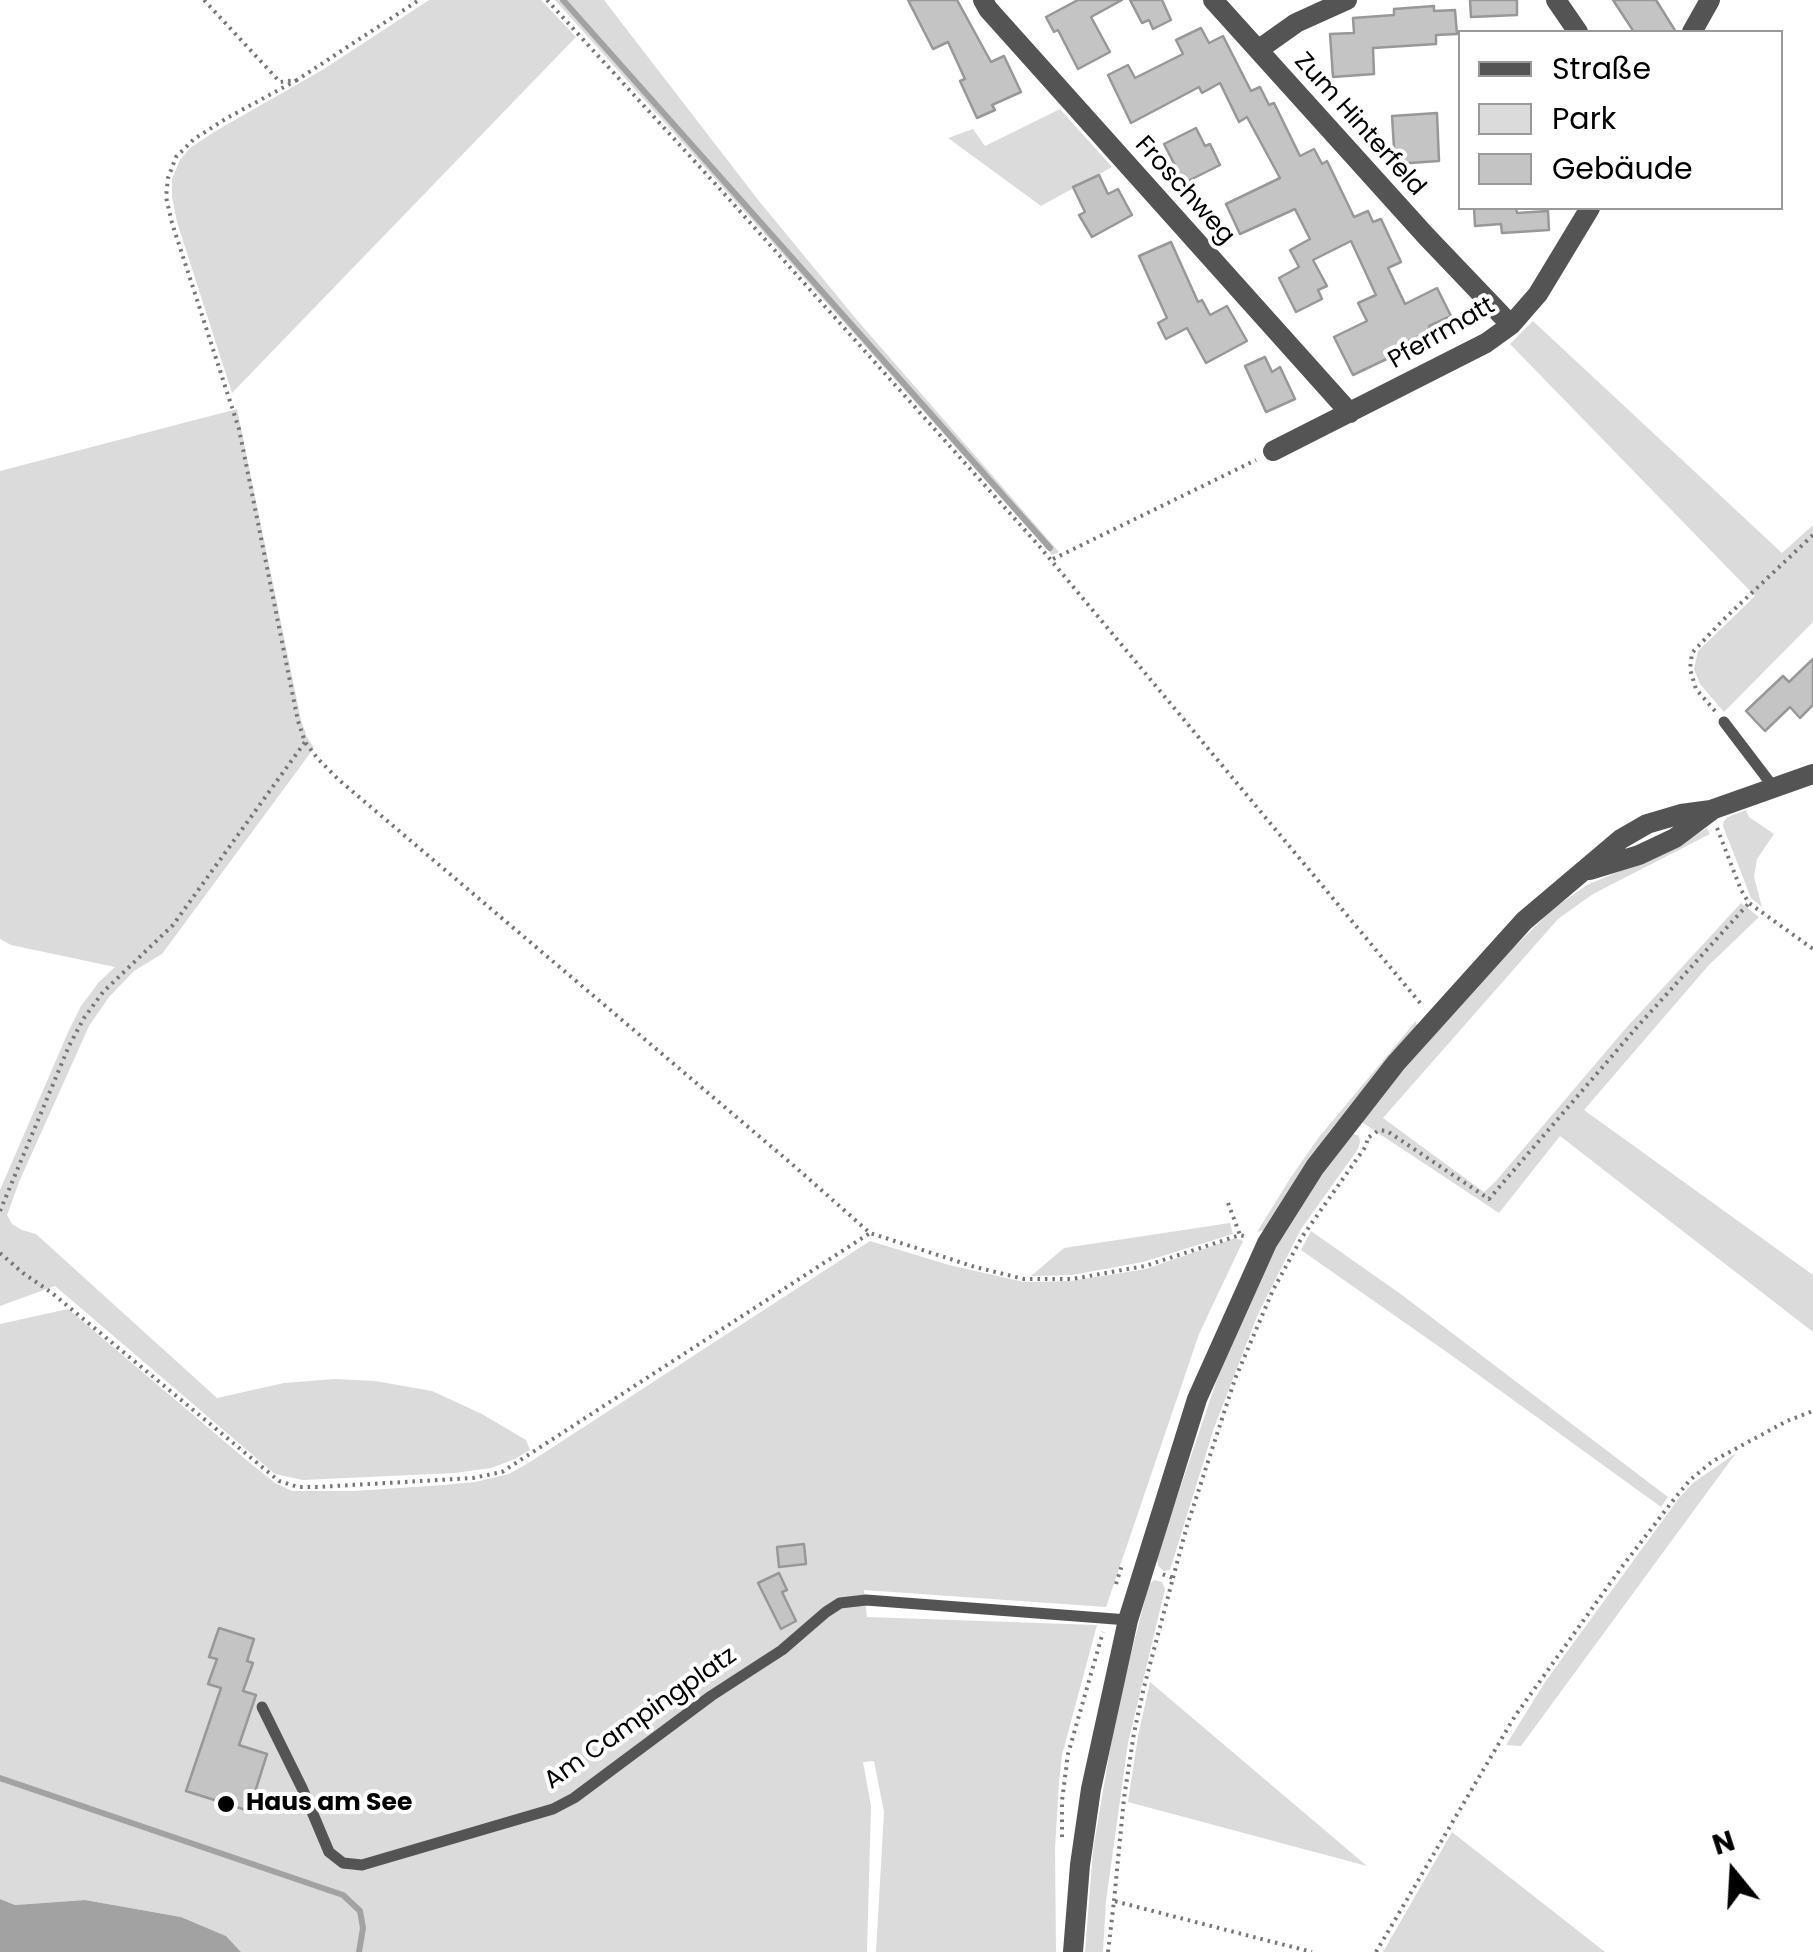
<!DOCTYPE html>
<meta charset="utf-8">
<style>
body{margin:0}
#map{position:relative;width:1813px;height:1952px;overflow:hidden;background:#fff;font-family:Poppins,sans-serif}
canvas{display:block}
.legend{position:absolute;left:1458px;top:30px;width:325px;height:180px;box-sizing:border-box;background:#fff;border:2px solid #999;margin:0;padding:12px 18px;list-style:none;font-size:30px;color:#000}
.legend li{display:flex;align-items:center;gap:20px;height:50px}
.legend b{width:50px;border:2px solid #999}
.north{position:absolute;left:1683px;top:1822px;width:100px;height:100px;-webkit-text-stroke:8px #fff;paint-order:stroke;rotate:342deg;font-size:28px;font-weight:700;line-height:40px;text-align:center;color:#000}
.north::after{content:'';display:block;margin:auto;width:35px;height:45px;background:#000;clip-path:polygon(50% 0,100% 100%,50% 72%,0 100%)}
</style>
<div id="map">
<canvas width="1813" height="1952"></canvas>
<ul class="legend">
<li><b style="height:12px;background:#545454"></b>Straße</li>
<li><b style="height:28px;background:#dbdbdb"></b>Park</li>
<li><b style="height:28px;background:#c4c4c4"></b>Gebäude</li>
</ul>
<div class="north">N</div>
</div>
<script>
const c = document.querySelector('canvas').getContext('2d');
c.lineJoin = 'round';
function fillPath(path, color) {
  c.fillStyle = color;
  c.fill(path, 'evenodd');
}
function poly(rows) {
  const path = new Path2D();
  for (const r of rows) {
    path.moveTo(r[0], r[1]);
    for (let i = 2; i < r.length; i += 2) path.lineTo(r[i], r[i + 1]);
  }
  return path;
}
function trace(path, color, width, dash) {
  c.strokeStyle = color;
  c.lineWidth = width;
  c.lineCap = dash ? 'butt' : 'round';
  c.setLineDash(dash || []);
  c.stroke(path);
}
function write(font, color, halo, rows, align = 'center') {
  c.font = font + ' Poppins,sans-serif';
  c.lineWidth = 8;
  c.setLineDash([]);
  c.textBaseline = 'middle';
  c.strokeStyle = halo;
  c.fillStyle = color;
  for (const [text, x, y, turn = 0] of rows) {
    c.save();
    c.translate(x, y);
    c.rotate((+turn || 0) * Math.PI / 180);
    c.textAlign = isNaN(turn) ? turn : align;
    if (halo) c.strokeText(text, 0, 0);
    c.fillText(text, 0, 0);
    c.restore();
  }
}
const green = poly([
 [429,0,541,0,576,37,232,393,177,222,172,197,172,179,180,160,190,148,214,132,324,69],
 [555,0,604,0,759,201,857,320,1059,552,1052,555],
 [1060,109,1112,167,1041,206,948,138,973,129,985,146],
 [1533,321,1782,553,1813,525,1813,622,1724,712,1700,684,1694,669,1698,651,1755,596,1510,344],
 [237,409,301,720,307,737,314,748,162,954,134,971,109,997,89,1026,19,1182,7,1215,12,1224,22,1230,36,1234,217,1398,284,1383,335,1379,375,1381,432,1391,482,1414,526,1440,530,1450,515,1459,491,1468,455,1473,303,1480,275,1474,55,1286,0,1306,0,1190,69,1030,81,1006,99,982,115,967,11,945,0,939,0,471],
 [1746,810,1749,817,1774,834,1757,859,1754,877,1762,907,1751,898,1723,826,1724,821,1728,817],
 [1707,828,1710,834,1593,894,1558,919,1383,1118,1484,1192,1495,1182,1626,1028,1741,903,1759,917,1708,966,1584,1110,1813,1275,1813,1332,1560,1136,1499,1213,1363,1123,1363,1118,1422,1048,1512,949,1555,907,1589,884,1673,849],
 [1416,1021,1417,1026,1329,1132,1264,1230,1257,1232,1291,1177,1319,1137],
 [1351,1133,1359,1136,1360,1142,1358,1149,1301,1229,1258,1314,1214,1428,1170,1570,1164,1571,1158,1566,1157,1556,1225,1356,1277,1243,1328,1164],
 [1230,1223,1233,1234,1143,1262,1072,1275,1031,1276,1064,1248],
 [1311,1231,1402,1295,1668,1497,1661,1507,1451,1355,1301,1250],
 [1235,1238,1243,1241,1199,1334,1106,1607,864,1590,867,1617,1097,1625,1062,1755,1059,1782,1055,1849,1056,1952,876,1952,884,1812,874,1761,863,1762,871,1806,867,1952,241,1952,226,1936,181,1917,85,1900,15,1905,0,1899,0,1324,68,1309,244,1458,275,1483,292,1491,354,1491,444,1485,475,1482,509,1474,530,1462,870,1241,949,1265,1024,1282,1071,1281,1146,1269],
 [1736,1453,1521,1746,1506,1745,1545,1682,1679,1498,1693,1483],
 [1154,1580,1162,1582,1165,1589,1128,1743,1106,1901,1103,1952,1085,1952,1093,1850,1117,1708,1149,1584],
 [1150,1682,1367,1866,1128,1802,1138,1736],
 [1452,1832,1605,1952,1383,1952]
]);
const water = poly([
 [0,1899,15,1905,85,1900,181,1917,226,1936,241,1952,0,1952]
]);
const stream = poly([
 [563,0,1050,548],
 [0,1778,343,1895,360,1911,363,1928,359,1952]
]);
const building = poly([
 [908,0,957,0,991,62,1004,56,1021,92,992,105,995,110,977,118,960,81,965,79,948,42,933,49,908,0],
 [1078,0,1122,0,1091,17,1110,52,1078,69,1058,30,1054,32,1046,17,1078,0],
 [1130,0,1162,0,1171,20,1153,29,1149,20,1142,23,1130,0],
 [1470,0,1517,0,1517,15,1471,17,1470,0],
 [1613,0,1656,0,1676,32,1634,32,1613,0],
 [1434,6,1434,11,1455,10,1457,34,1436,35,1436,44,1373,48,1374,74,1333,77,1330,34,1354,33,1353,18,1394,15,1394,9,1434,6],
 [1201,28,1209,43,1223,36,1251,91,1260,87,1269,105,1274,103,1300,156,1314,149,1322,164,1327,161,1354,217,1368,211,1373,222,1381,219,1401,262,1388,268,1405,304,1437,288,1451,316,1429,326,1431,330,1394,348,1397,354,1353,375,1334,337,1367,321,1358,303,1376,295,1351,241,1313,260,1327,286,1318,290,1322,299,1296,312,1279,278,1299,267,1290,250,1310,239,1295,209,1240,234,1226,204,1280,178,1247,117,1239,122,1220,83,1202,93,1199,87,1131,123,1108,75,1128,65,1135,78,1183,54,1176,40,1201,28],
 [1437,113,1439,161,1395,164,1392,116,1437,113],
 [1196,128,1205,146,1210,144,1220,165,1184,183,1164,144,1196,128],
 [1099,175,1108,194,1118,189,1132,215,1092,237,1079,215,1085,212,1073,187,1099,175],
 [1474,208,1516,208,1517,213,1548,211,1549,230,1502,233,1501,224,1475,226,1474,208],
 [1171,242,1198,302,1202,300,1210,315,1227,306,1247,341,1206,363,1187,328,1166,339,1158,323,1167,318,1139,256,1171,242],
 [1265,357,1272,372,1280,367,1295,399,1266,412,1245,366,1265,357],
 [1813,659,1813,705,1800,718,1790,707,1765,731,1746,711,1783,676,1789,682,1813,659],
 [804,1544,806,1564,779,1567,777,1547,804,1544],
 [779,1573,787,1590,782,1592,796,1621,781,1629,758,1583,779,1573],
 [219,1628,254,1639,247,1661,253,1663,243,1691,256,1695,239,1745,267,1754,249,1811,186,1791,221,1688,208,1684,217,1659,209,1657,219,1628]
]);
const path = poly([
 [204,0,280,82,297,80,419,0],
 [547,0,720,189,1040,547,1421,1004],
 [297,80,227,118,194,139,176,157,168,178,166,197,172,223,239,429,298,721,305,742,318,759,339,780,793,1165,870,1233,975,1267,1024,1279,1072,1279,1145,1266,1240,1235,1248,1237],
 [1053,559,1256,460],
 [1715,711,1696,689,1690,669,1692,653,1722,621,1813,535],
 [1717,828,1741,890,1749,903,1813,949],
 [1369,1137,1379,1130,1387,1131,1489,1199,1637,1027,1749,903],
 [1228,1203,1240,1235],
 [0,1211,69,1046,84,1018,103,992,173,925,305,742],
 [0,1253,23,1273,52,1293,279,1481,298,1487,318,1487,473,1478,502,1472,870,1233],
 [1173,1578,1187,1526,1235,1379,1273,1290,1302,1237,1366,1146,1368,1136],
 [1116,1584,1122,1565],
 [1062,1837,1062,1801,1068,1754,1103,1632],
 [1114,1901,1124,1798,1134,1733,1144,1687,1173,1578,1162,1574],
 [1108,1952,1114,1901,1312,1952],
 [1376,1952,1515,1716,1621,1568,1675,1498,1690,1480,1713,1461,1787,1421,1813,1411]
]);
const service = poly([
 [1724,722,1775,789],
 [262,1707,302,1788,329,1852,343,1863,362,1865,553,1809,574,1798,711,1696,782,1650,826,1612,840,1603,866,1600,1128,1620]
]);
const minor = poly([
 [983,0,988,9,1350,413],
 [1213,0,1426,236,1511,325],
 [1556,0,1578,32],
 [1692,32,1710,0],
 [1258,50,1296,23,1347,0],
 [1273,451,1486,343,1511,325,1538,294,1590,208]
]);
const tertiary = poly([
 [1590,870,1639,855,1675,838,1711,811],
 [1073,1952,1080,1865,1091,1789,1128,1620,1197,1399,1267,1243,1315,1167,1396,1063,1524,921,1621,839,1647,824,1681,814,1711,810,1813,774]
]);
const markers = [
 [226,1804,10,"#000"]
];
const streetNames = [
 ["Zum Hinterfeld",1359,125,48],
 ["Froschweg",1184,191,48],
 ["Pferrmatt",1442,334,-30],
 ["Am Campingplatz",641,1719,-35]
];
const poiNames = [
 ["Haus am See",246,1804]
];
fillPath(green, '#dbdbdb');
fillPath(water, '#a2a2a2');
trace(stream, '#a2a2a2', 6);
fillPath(building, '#c4c4c4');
trace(building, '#989898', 2.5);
trace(path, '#767676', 4, [2.5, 5]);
trace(service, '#545454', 11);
trace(minor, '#545454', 20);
trace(tertiary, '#545454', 20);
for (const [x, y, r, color] of markers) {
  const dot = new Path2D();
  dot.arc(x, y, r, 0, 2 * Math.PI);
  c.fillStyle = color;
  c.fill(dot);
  trace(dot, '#fff', 4);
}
write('25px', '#000', '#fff', streetNames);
write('bold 25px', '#000', '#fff', poiNames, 'left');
</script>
